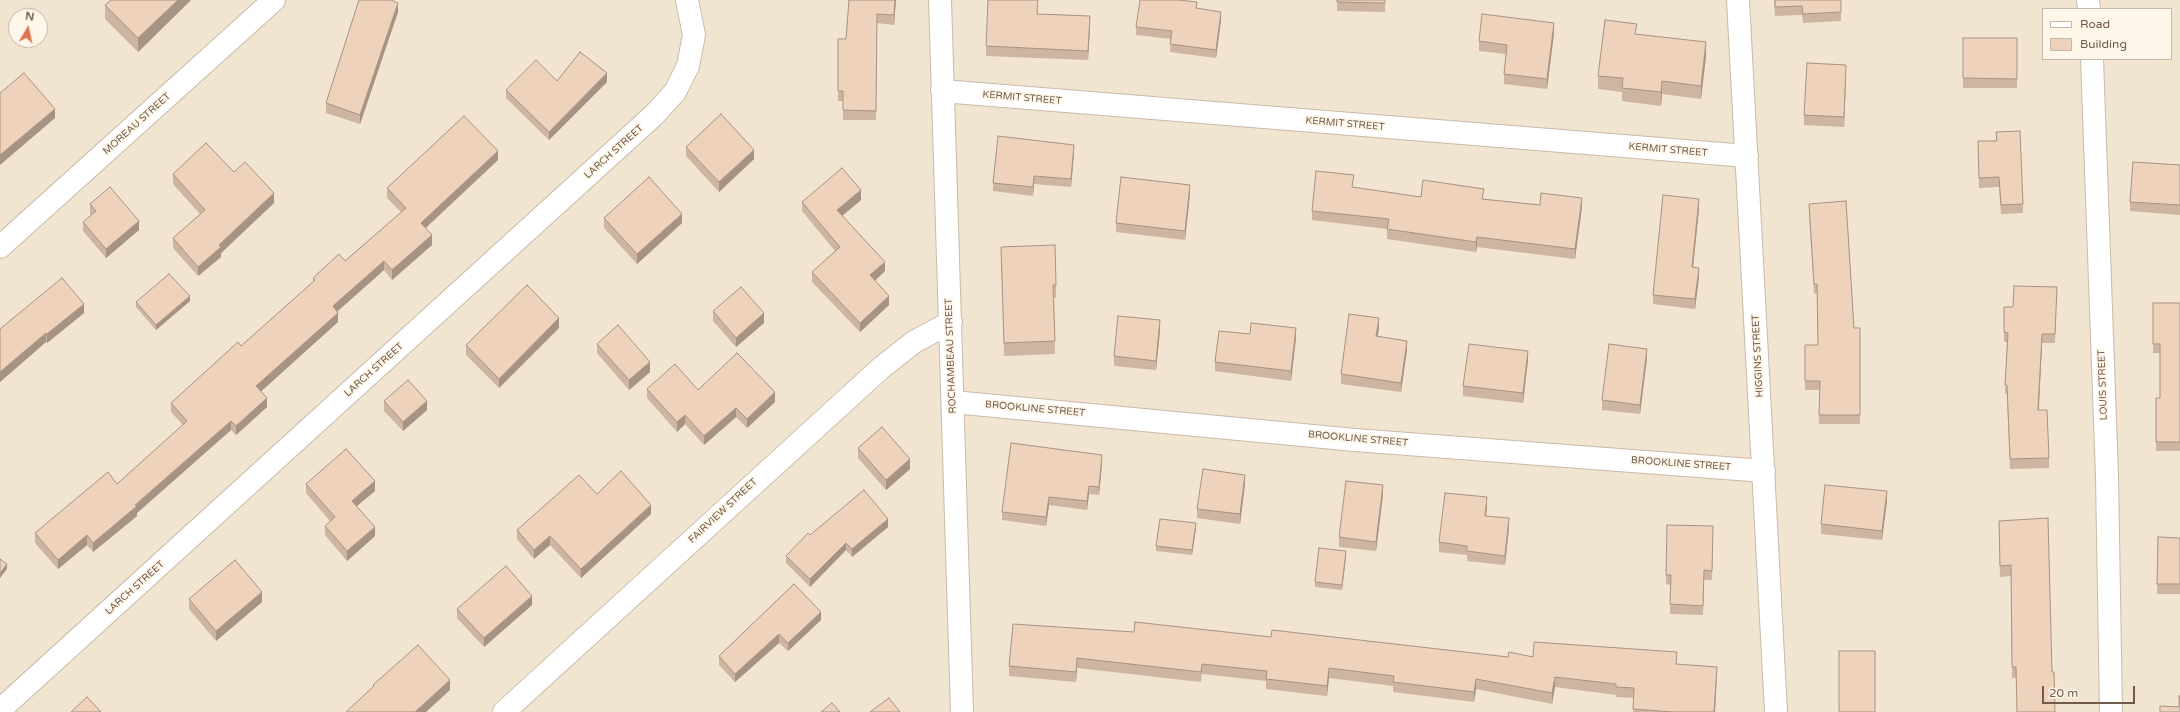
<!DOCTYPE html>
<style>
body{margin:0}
#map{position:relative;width:2180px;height:712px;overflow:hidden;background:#faf2e2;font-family:"Varela Round",sans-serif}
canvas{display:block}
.legend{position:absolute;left:2042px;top:8px;width:130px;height:52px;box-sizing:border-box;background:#fef6e8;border:1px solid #c5b8a9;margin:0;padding:5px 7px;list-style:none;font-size:12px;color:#705a4b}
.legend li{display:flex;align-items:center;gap:8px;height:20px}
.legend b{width:20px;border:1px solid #c5b8a9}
.north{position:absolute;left:8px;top:8px;width:40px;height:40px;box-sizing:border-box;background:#fef6e8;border:1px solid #c5b8a9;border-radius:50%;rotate:9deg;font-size:11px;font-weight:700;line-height:16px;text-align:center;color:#705a4b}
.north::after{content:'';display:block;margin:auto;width:14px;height:18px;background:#dc754f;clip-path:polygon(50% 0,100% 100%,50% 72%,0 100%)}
.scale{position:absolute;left:2042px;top:686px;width:93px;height:18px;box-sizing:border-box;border:2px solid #705a4b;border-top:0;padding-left:5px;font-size:12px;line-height:14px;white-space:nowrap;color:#705a4b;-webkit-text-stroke:3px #fef6e8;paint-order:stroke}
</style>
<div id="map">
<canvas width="2180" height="712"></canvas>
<ul class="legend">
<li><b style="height:5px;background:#fff"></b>Road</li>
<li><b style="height:11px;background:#eed2bc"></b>Building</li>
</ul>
<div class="north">N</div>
<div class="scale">20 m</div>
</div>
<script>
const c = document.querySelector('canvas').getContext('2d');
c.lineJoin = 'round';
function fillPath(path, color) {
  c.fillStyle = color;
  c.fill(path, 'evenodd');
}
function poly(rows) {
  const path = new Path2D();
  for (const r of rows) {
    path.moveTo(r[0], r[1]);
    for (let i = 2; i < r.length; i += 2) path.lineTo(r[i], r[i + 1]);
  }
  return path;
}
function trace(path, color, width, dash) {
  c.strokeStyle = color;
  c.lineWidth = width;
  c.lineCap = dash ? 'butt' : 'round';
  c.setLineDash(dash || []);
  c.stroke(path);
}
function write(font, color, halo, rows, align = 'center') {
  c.font = font + ' "Varela Round",sans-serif';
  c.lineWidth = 3.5;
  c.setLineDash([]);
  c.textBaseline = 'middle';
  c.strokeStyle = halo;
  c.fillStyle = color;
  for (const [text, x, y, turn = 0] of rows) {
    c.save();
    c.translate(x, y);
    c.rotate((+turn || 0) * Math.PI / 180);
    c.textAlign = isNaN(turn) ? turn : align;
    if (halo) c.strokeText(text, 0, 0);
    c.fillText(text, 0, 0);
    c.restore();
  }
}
const residential = poly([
 [0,0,2180,0,2180,712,0,712],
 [2043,9,2171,9,2171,59,2043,59],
 [16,16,40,16,40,40,16,40]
]);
const street = poly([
 [940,0,962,712],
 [1738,0,1776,712],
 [2088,0,2089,9],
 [2092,59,2107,476,2111,712],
 [942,91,1747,156],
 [0,247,274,0],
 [953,402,1355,440,1764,471],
 [0,710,654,115,675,92,688,66,694,35,687,0],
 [504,712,881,368,914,342,951,322]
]);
const wall = poly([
 [191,0,138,52,105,19,105,5],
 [849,0,896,0,894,25,877,23,876,120,843,120,843,101,838,101,838,39,846,39],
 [1337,0,1385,0,1385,12,1337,11],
 [1774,0,1841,0,1841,21,1803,23,1802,15,1775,16],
 [1197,8,1221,20,1216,58,1170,52,1171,39,1136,35,1136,27],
 [398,12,360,124,326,113,326,103],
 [1038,14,1090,26,1088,60,986,56,986,46],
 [1554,33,1547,89,1504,84,1504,74,1506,54,1479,51,1479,41],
 [1637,34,1706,56,1701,99,1662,94,1661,106,1622,101,1622,92,1598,89,1598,76],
 [1963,38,2017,38,2017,88,1963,88],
 [1846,75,1844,127,1804,125,1804,115],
 [557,81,607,82,549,140,506,98,506,90],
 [1996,132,2023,204,2023,213,2001,214,1999,187,1979,188,1978,141,1996,141],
 [686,147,754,159,719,192,686,156],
 [1074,153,1071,187,1034,184,1033,196,993,191,993,183],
 [498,160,426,228,432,245,392,280,384,270,337,312,338,322,261,391,267,407,236,435,231,430,137,513,137,516,93,552,87,545,58,569,35,543,35,533,117,484,183,425,171,412,171,403,241,346,313,282,313,278,345,261,401,212,387,198,387,188],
 [2180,165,2180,215,2130,211,2130,202],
 [234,172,274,203,221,253,221,257,198,276,173,248,173,238,200,214,173,184,173,174],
 [1353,187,1421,197,1484,199,1540,205,1582,207,1575,259,1477,247,1476,252,1387,239,1387,229,1312,220,1312,211],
 [1190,194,1185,240,1116,232,1116,223],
 [861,200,842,216,885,271,875,281,889,305,860,332,812,282,812,272,835,251,802,211,802,202],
 [90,204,139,230,106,258,83,231,83,222,91,215,90,214],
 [1809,204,1854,328,1860,328,1860,424,1819,424,1820,390,1805,390,1805,345,1818,345,1817,293,1814,294,1809,213],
 [1699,209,1693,267,1699,277,1695,309,1653,304,1653,295],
 [604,218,682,223,637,264,604,228],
 [1001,247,1056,285,1056,298,1054,298,1055,354,1004,356],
 [2057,287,2055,343,2042,343,2039,410,2049,458,2049,468,2010,469,2007,394,2005,394,2007,342,2004,342,2004,332,2013,307],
 [190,301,156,330,136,307,136,302],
 [2153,303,2180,303,2180,451,2156,451,2156,398,2160,398,2160,353,2153,353],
 [713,311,764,323,736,347,713,321],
 [84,313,47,343,46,342,0,382,0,329],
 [559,328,499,388,466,355,466,345],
 [1379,328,1377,336,1407,350,1401,392,1341,384,1341,374],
 [1160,330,1156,370,1114,366,1114,356],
 [1250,334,1296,338,1291,381,1215,371,1215,362],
 [597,344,650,372,629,390,597,353],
 [1647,358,1640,414,1602,410,1602,400],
 [1528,360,1523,403,1463,396,1463,386],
 [647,389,698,390,775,402,747,428,736,417,704,445,685,424,677,432,647,398],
 [384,401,427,410,403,431,384,411],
 [858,448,910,469,886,490,858,458],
 [1102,464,1099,495,1089,494,1087,510,1049,505,1046,526,1002,520,1002,512],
 [306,484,375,491,357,506,375,536,347,561,325,535,325,526,330,521,306,493],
 [1245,484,1240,524,1197,518,1197,509],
 [597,494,651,514,581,578,550,545,534,559,517,539,517,530],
 [1383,495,1376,551,1339,547,1339,537],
 [1887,501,1882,540,1821,534,1821,524],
 [1487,507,1486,516,1509,528,1505,565,1467,561,1467,555,1439,552,1439,542],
 [1999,521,2052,672,2016,678,2012,678,2011,576,2000,577],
 [1713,526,1712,580,1704,580,1703,615,1670,614,1670,585,1666,584,1666,575],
 [888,527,852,557,846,550,810,587,786,563,786,556,810,535],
 [1196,528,1192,555,1156,551,1156,546],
 [2158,537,2180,538,2180,594,2157,594],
 [1346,556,1342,590,1315,587,1315,582],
 [794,584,821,620,788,651,779,643,735,682,719,665,719,656],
 [189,599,262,602,216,641,189,609],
 [532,605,484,647,457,618,457,609],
 [1134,632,1271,637,1508,657,1533,657,1677,664,1717,677,1715,712,1633,712,1634,698,1616,697,1616,695,1555,687,1552,704,1476,689,1474,702,1393,692,1393,686,1329,678,1327,696,1266,689,1266,681,1202,674,1201,682,1077,668,1076,682,1009,676,1009,666]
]);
const shadedWall = poly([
 [178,0,191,0,138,52,138,38],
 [895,0,896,0,894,25,894,15],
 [398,3,398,12,360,124,360,115],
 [1221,12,1221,20,1216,58,1216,50],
 [1090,16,1090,26,1088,60,1088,51],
 [1554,23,1554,33,1547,89,1547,79],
 [1706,42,1706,56,1701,99,1701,86],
 [1846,65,1846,75,1844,127,1844,117],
 [607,73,607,82,549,140,549,132],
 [1662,81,1662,94,1661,106,1661,92],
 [55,109,55,118,0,165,0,155],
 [1074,145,1074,153,1071,187,1071,179],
 [754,150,754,159,719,192,719,182],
 [498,151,498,160,421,232,421,223],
 [1034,176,1034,184,1033,196,1033,187],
 [1190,185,1190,194,1185,240,1185,231],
 [861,190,861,200,837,220,837,210],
 [274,193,274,203,221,253,221,257,198,276,198,267,219,245],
 [1582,198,1582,207,1575,259,1575,249],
 [1699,199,1699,209,1692,277,1692,267],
 [682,214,682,223,637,264,637,254],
 [139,221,139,230,106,258,106,249],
 [432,235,432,245,392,280,392,270],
 [1477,237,1477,247,1476,252,1476,242],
 [384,261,384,270,333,315,333,306],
 [885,262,885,271,870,285,870,275],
 [1699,268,1699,277,1695,309,1695,299],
 [190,296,190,301,156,330,156,325],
 [889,296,889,305,860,332,860,323],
 [84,304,84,313,47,343,47,334],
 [338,313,338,322,256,396,256,386],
 [764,313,764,323,736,347,736,338],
 [559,318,559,328,499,388,499,379],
 [1379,318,1379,328,1376,346,1376,336],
 [1160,320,1160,330,1156,370,1156,361],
 [1296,328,1296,338,1291,381,1291,371],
 [46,333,46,342,0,382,0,372],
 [2042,334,2042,343,2038,420,2038,410],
 [1407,341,1407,350,1401,392,1401,383],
 [1647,349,1647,358,1640,414,1640,405],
 [1528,351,1528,360,1523,403,1523,393],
 [650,362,650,372,629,390,629,380],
 [775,392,775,402,747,428,747,419],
 [267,398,267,407,236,435,236,426],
 [427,401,427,410,403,431,403,422],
 [736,408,736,417,704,445,704,436],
 [685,415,685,424,677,432,677,422],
 [231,421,231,430,137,513,137,516,93,552,93,543],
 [1102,455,1102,464,1099,495,1099,487],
 [910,459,910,469,886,490,886,480],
 [1245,475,1245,484,1240,524,1240,514],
 [375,481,375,491,352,510,352,501],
 [1383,485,1383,495,1376,551,1376,542],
 [1089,486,1089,494,1087,510,1087,501],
 [1887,491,1887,501,1882,540,1882,531],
 [1049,497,1049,505,1046,526,1046,517],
 [1487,497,1487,507,1485,525,1485,516],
 [651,505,651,514,581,578,581,569],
 [1509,518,1509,528,1505,565,1505,556],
 [888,519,888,527,852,557,852,549],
 [1196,523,1196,528,1192,555,1192,550],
 [375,527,375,536,347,561,347,551],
 [87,535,87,545,58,569,58,560],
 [550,536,550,545,534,559,534,550],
 [846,543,846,550,810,587,810,579],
 [1346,551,1346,556,1342,590,1342,585],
 [7,564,7,569,0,578,0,573],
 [262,592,262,602,216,641,216,631],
 [532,596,532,605,484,647,484,638],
 [821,612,821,620,788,651,788,643],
 [779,634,779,643,735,682,735,674],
 [1077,658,1077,668,1076,682,1076,672],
 [1717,667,1715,712,1714,712],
 [1329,668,1329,678,1327,696,1327,686],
 [1555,677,1555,687,1552,704,1552,693],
 [1476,679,1476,689,1474,702,1474,692],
 [450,680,450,690,426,712,415,712]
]);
const building = poly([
 [111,0,178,0,138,38,105,5,111,0],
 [359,0,391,0,398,3,360,115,326,103,359,0],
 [849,0,895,0,894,15,877,14,876,111,843,110,843,91,838,91,838,39,846,39,849,0],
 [988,0,1038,0,1037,14,1090,16,1088,51,986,46,988,0],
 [1140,0,1179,0,1197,2,1196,8,1221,12,1216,50,1170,44,1172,31,1136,27,1140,0],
 [1337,0,1385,0,1385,3,1337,2,1337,0],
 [1775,0,1841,0,1841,12,1803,14,1802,6,1775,7,1775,0],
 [1482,14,1554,23,1547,79,1504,74,1507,45,1479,41,1482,14],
 [1605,20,1637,24,1635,34,1706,42,1701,86,1662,81,1661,92,1622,88,1623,78,1598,76,1605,20],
 [1963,38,2017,38,2017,79,1963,78,1963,38],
 [580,52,607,73,549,132,506,90,536,60,557,81,580,52],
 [1807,63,1846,65,1844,117,1804,115,1807,63],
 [24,73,55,109,0,155,0,93,24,73],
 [721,114,754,150,719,182,686,147,721,114],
 [464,116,498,151,421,223,432,235,392,270,384,261,333,306,338,313,256,386,267,398,236,426,231,421,135,505,137,506,93,543,87,535,58,560,35,533,108,472,117,484,187,421,171,403,238,342,241,346,315,280,313,278,339,254,345,261,406,208,387,188,464,116],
 [2020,131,2023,204,2001,205,1999,177,1979,178,1978,141,1997,141,1996,132,2020,131],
 [998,136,1074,145,1071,179,1034,176,1033,187,993,183,998,136],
 [206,143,234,172,245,162,274,193,219,245,221,247,198,267,173,238,205,210,173,174,206,143],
 [2133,162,2180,165,2180,205,2130,202,2133,162],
 [842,168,861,190,837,210,885,262,870,275,889,296,860,323,812,272,840,247,802,202,842,168],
 [1316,171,1354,175,1352,187,1421,197,1423,180,1484,189,1482,199,1540,205,1541,193,1582,198,1575,249,1477,237,1476,242,1387,229,1389,219,1312,211,1316,171],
 [649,177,682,214,637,254,604,218,649,177],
 [1121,177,1190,185,1185,231,1116,223,1121,177],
 [110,187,139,221,106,249,83,222,96,211,90,204,110,187],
 [1663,195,1699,199,1692,267,1699,268,1695,299,1653,295,1663,195],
 [1846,201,1854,328,1860,328,1860,415,1819,415,1820,381,1805,381,1805,345,1818,345,1817,284,1814,284,1809,204,1846,201],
 [1055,245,1056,285,1053,285,1055,341,1004,343,1001,247,1055,245],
 [169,274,190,296,156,325,136,302,169,274],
 [62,278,84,304,47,334,46,333,0,372,0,329,62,278],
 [527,285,559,318,499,379,466,345,527,285],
 [2014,286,2057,287,2055,334,2042,334,2038,410,2047,410,2049,458,2010,459,2007,385,2005,385,2008,333,2004,332,2004,307,2013,307,2014,286],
 [741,287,764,313,736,338,713,311,741,287],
 [2153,303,2180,303,2180,442,2156,442,2156,398,2160,398,2160,344,2153,344,2153,303],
 [1349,314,1379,318,1376,336,1407,341,1401,383,1341,374,1349,314],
 [1118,316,1160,320,1156,361,1114,356,1118,316],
 [1251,323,1296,328,1291,371,1215,362,1219,331,1250,334,1251,323],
 [618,325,650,362,629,380,597,344,618,325],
 [1469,344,1528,351,1523,393,1463,386,1469,344],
 [1609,344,1647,349,1640,405,1602,400,1609,344],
 [737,353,775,392,747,419,736,408,704,436,685,415,677,422,647,389,675,364,698,390,737,353],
 [408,380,427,401,403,422,384,401,408,380],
 [882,427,910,459,886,480,858,448,882,427],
 [1011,443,1102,455,1099,487,1089,486,1087,501,1049,497,1046,517,1002,512,1011,443],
 [346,449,375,481,352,501,375,527,347,551,325,526,335,517,306,484,346,449],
 [1203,469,1245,475,1240,514,1197,509,1203,469],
 [621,471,651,505,581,569,550,536,534,550,517,530,579,475,597,494,621,471],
 [1346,481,1383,485,1376,542,1339,537,1346,481],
 [1825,485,1887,491,1882,531,1821,524,1825,485],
 [864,490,888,519,852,549,846,543,810,579,786,556,808,533,810,535,864,490],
 [1445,493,1487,497,1485,516,1509,518,1505,556,1467,551,1467,546,1439,542,1445,493],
 [2048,518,2052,672,2054,672,2055,712,2017,712,2016,667,2012,667,2011,565,2000,566,1999,521,2048,518],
 [1160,519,1196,523,1192,550,1156,546,1160,519],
 [1667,525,1713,526,1712,571,1704,570,1703,606,1670,604,1671,575,1666,575,1667,525],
 [2158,537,2180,538,2180,584,2157,584,2158,537],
 [1319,548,1346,551,1342,585,1315,582,1319,548],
 [0,559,7,564,0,573,0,559],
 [235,560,262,592,216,631,189,599,235,560],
 [506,566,532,596,484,638,457,609,506,566],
 [794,584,821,612,788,643,779,634,735,674,719,656,794,584],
 [1135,622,1271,637,1272,630,1508,657,1509,652,1533,657,1534,642,1677,652,1676,664,1717,667,1714,712,1674,712,1633,709,1634,688,1616,687,1616,684,1555,677,1552,693,1476,679,1474,692,1393,682,1394,676,1329,668,1327,686,1266,679,1267,671,1202,664,1201,672,1077,658,1076,672,1009,666,1013,624,1134,632,1135,622],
 [418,645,450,680,415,712,346,712,374,686,373,685,418,645],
 [1839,651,1875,651,1875,712,1839,712,1839,651],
 [2179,696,2180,696,2180,712,2160,712,2160,706,2179,707,2179,696],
 [87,697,101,712,71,712,87,697],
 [889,698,900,712,870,712,889,698],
 [832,703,840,712,821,712,832,703]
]);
const streetNames = [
 ["KERMIT STREET",1022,98,5],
 ["MOREAU STREET",137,124,-42],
 ["KERMIT STREET",1345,124,5],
 ["KERMIT STREET",1668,150,5],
 ["LARCH STREET",614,152,-42],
 ["ROCHAMBEAU STREET",951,356,-92],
 ["HIGGINS STREET",1758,356,-93],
 ["LARCH STREET",374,370,-42],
 ["LOUIS STREET",2103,385,-92],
 ["BROOKLINE STREET",1035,409,5],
 ["BROOKLINE STREET",1358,439,5],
 ["BROOKLINE STREET",1681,464,4],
 ["FAIRVIEW STREET",723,511,-43],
 ["LARCH STREET",135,588,-42]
];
fillPath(residential, '#f1e4d1');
trace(street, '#cabaaa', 24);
trace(street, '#fff', 22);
fillPath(wall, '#cdb5a2');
fillPath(shadedWall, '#a79384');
fillPath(building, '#eed2bc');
trace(building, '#a79384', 1);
write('10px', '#705a4b', '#fef6e8', streetNames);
</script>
